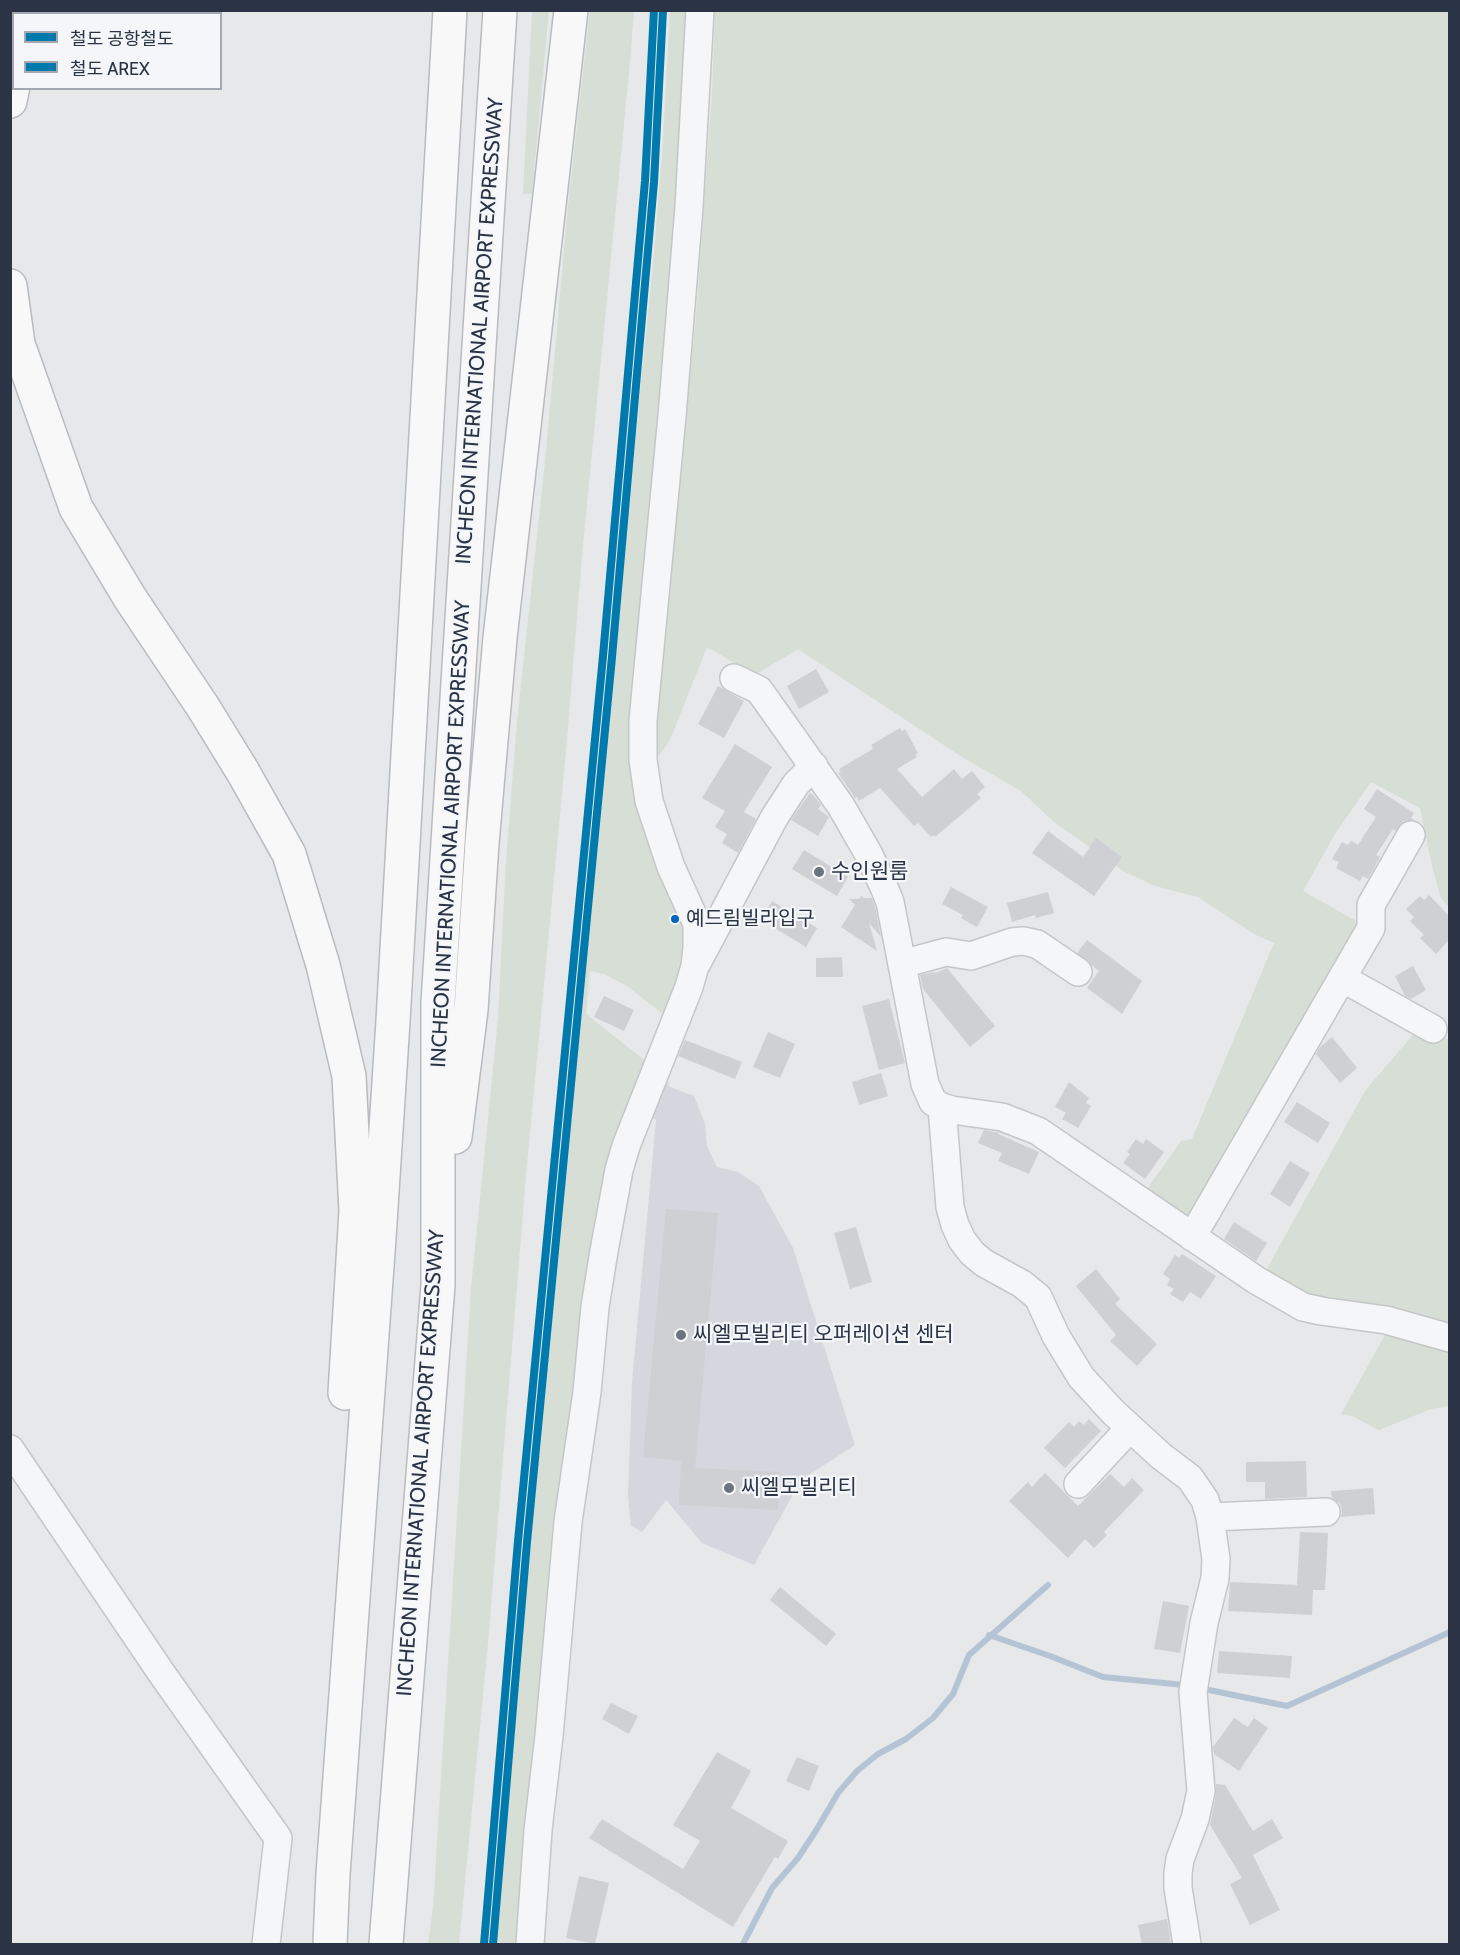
<!DOCTYPE html>
<meta charset="utf-8">
<style>
body{margin:0}
#map{position:relative;width:1460px;height:1955px;overflow:hidden;background:#e6e8ea;font-family:Cabin,"Noto Sans KR",sans-serif}
canvas{display:block}
.frame{position:absolute;inset:0;border:12px solid #2b3445;pointer-events:none}
.legend{position:absolute;left:12px;top:12px;width:210px;height:78px;box-sizing:border-box;background:#f4f6f9;border:2px solid #a4a8b1;margin:0;padding:8px 10px;list-style:none;font-size:18px;color:#2b3445}
.legend li{display:flex;align-items:center;gap:12px;height:30px}
.legend b{width:30px;border:2px solid #a4a8b1}
</style>
<div id="map">
<canvas width="1460" height="1955"></canvas>
<div class="frame"></div>
<ul class="legend">
<li><b style="height:8px;background:#0079ac"></b>철도 공항철도</li>
<li><b style="height:8px;background:#0079ac"></b>철도 AREX</li>
</ul>
</div>
<script>
const c = document.querySelector('canvas').getContext('2d');
c.lineJoin = 'round';
function fillPath(path, color) {
  c.fillStyle = color;
  c.fill(path, 'evenodd');
}
function poly(rows) {
  const path = new Path2D();
  for (const r of rows) {
    path.moveTo(r[0], r[1]);
    for (let i = 2; i < r.length; i += 2) path.lineTo(r[i], r[i + 1]);
  }
  return path;
}
function trace(path, color, width, dash) {
  c.strokeStyle = color;
  c.lineWidth = width;
  c.lineCap = dash ? 'butt' : 'round';
  c.setLineDash(dash || []);
  c.stroke(path);
}
function write(font, color, halo, rows, align = 'center') {
  c.font = font + ' Cabin,"Noto Sans KR",sans-serif';
  c.lineWidth = 4.5;
  c.setLineDash([]);
  c.textBaseline = 'middle';
  c.strokeStyle = halo;
  c.fillStyle = color;
  for (const [text, x, y, turn = 0] of rows) {
    c.save();
    c.translate(x, y);
    c.rotate((+turn || 0) * Math.PI / 180);
    c.textAlign = isNaN(turn) ? turn : align;
    if (halo) c.strokeText(text, 0, 0);
    c.fillText(text, 0, 0);
    c.restore();
  }
}
const built = poly([
 [663,1071,670,1087,694,1096,705,1124,707,1146,717,1167,738,1172,759,1186,793,1248,855,1445,801,1480,754,1565,702,1543,666,1500,642,1532,631,1526,628,1496,632,1382,656,1120,647,1114]
]);
const green = poly([
 [590,10,634,11,630,62,583,545,566,751,526,1175,488,1643,459,1944,428,1944,433,1908,471,1288,498,1019,506,860,517,722,545,461,568,206],
 [532,11,549,11,532,194,523,194],
 [670,11,688,11,671,283,635,666,690,946,664,1015,627,986,604,974,590,971,586,1014,648,1063,614,1161,523,1944,495,1944,527,1556,572,1062,652,274,662,156],
 [715,11,1449,11,1449,907,1441,898,1432,866,1420,808,1371,782,1335,834,1303,891,1358,922,1256,1105,1191,1215,1185,1217,1144,1193,1181,1141,1192,1139,1274,943,1256,935,1198,897,1155,886,1123,871,1054,822,1021,791,962,757,798,649,755,675,707,647,670,740,656,760,656,712,696,317,712,93],
 [1417,1030,1449,1039,1449,1333,1319,1305,1263,1276,1365,1091],
 [1390,1326,1449,1343,1449,1406,1431,1409,1379,1430,1352,1416,1341,1414]
]);
const stream = poly([
 [989,1635,1050,1656,1103,1677,1184,1685],
 [1204,1689,1287,1706,1450,1632],
 [743,1944,772,1888,798,1858,817,1829,838,1793,857,1771,878,1754,906,1739,933,1718,953,1694,969,1655,1048,1585]
]);
const building = poly([
 [816,669,829,692,799,709,787,686],
 [718,686,744,701,724,738,698,724],
 [900,728,902,731,905,729,918,753,915,755,917,757,897,769,922,797,954,769,962,779,972,771,985,787,977,794,981,798,935,837,933,835,931,837,918,823,914,826,880,788,859,801,857,797,855,798,838,773,841,772,839,769,871,750,873,748,871,745],
 [735,744,772,767,744,812,756,819,738,853,722,843,727,834,715,827,725,811,702,798],
 [1377,789,1414,813,1411,818,1414,820,1404,821,1395,831,1393,829,1376,855,1380,857,1368,879,1363,876,1360,881,1336,868,1339,862,1332,859,1342,842,1348,845,1351,841,1358,845,1376,817,1364,809],
 [810,793,814,796,821,805,818,809,829,817,818,836,791,820],
 [1048,831,1083,857,1096,838,1122,857,1094,896,1032,853],
 [804,850,848,877,837,896,792,869],
 [951,887,988,907,977,927,961,918,963,915,942,904],
 [1048,892,1054,913,1036,918,1035,915,1012,922,1007,903],
 [862,895,863,898,872,898,875,906,881,937,869,923,877,951,841,927,855,905,849,899,859,899],
 [1429,895,1449,916,1449,940,1436,954,1420,938,1424,935,1410,921,1414,917,1406,909,1420,896,1424,900],
 [772,901,817,928,806,947,761,920],
 [1087,940,1142,981,1122,1014,1087,988,1099,971,1077,953],
 [842,957,843,977,816,977,816,958],
 [1413,966,1426,990,1411,999,1405,996,1395,976],
 [947,968,995,1026,970,1047,923,989,920,975,934,972,936,973],
 [604,996,634,1010,624,1031,594,1017],
 [889,999,905,1063,879,1070,862,1006],
 [768,1032,795,1044,780,1078,753,1067],
 [1332,1037,1357,1068,1340,1083,1316,1054,1320,1047],
 [685,1040,742,1062,735,1079,678,1056],
 [881,1073,888,1096,859,1105,852,1082],
 [1069,1082,1089,1098,1086,1103,1091,1106,1078,1128,1062,1119,1066,1113,1055,1107],
 [1297,1102,1330,1123,1318,1143,1284,1122],
 [984,1130,999,1133,998,1134,1039,1152,1029,1174,998,1161,1002,1153,978,1143],
 [1136,1139,1143,1144,1146,1139,1164,1152,1145,1179,1123,1163,1130,1154,1127,1152],
 [1290,1161,1310,1173,1290,1207,1270,1194],
 [666,1209,718,1213,695,1468,780,1472,778,1510,679,1505,681,1461,643,1457],
 [1234,1222,1267,1243,1256,1261,1224,1239],
 [856,1227,872,1282,850,1289,834,1233],
 [1182,1254,1216,1276,1201,1299,1190,1292,1183,1302,1170,1294,1174,1289,1167,1285,1170,1279,1163,1274,1175,1255,1179,1258],
 [1096,1269,1120,1299,1115,1304,1157,1344,1137,1366,1110,1341,1116,1335,1076,1286],
 [1089,1419,1101,1431,1065,1468,1044,1448,1069,1422,1074,1427,1079,1421,1084,1425],
 [1306,1461,1307,1497,1265,1499,1265,1482,1246,1482,1246,1462],
 [1045,1473,1078,1506,1110,1474,1124,1487,1132,1478,1144,1490,1104,1532,1107,1535,1094,1548,1085,1539,1068,1558,1009,1501,1028,1482,1032,1487],
 [1373,1488,1375,1514,1341,1517,1342,1511,1340,1504,1332,1498,1331,1491],
 [1300,1532,1328,1533,1325,1590,1313,1590,1312,1615,1228,1611,1230,1582,1297,1585],
 [780,1587,836,1634,826,1646,770,1600],
 [1163,1601,1189,1606,1180,1653,1154,1649],
 [1219,1651,1292,1656,1290,1678,1217,1673],
 [611,1703,638,1716,629,1734,602,1719],
 [1234,1718,1248,1727,1254,1718,1268,1728,1239,1771,1214,1754,1213,1747],
 [717,1752,751,1771,731,1808,788,1841,778,1859,775,1857,733,1927,589,1838,602,1819,683,1869,700,1841,673,1825],
 [797,1757,819,1766,809,1791,786,1781],
 [1216,1784,1225,1785,1253,1831,1272,1819,1283,1838,1253,1855,1280,1910,1250,1925,1230,1884,1242,1878,1210,1825,1216,1794],
 [579,1876,609,1883,595,1944,566,1938],
 [1167,1919,1171,1944,1142,1944,1138,1925]
]);
const minor = poly([
 [734,678,759,690,791,735,841,806,868,853,884,887,890,902,925,1084,933,1102,942,1107,952,1110,1002,1117,1038,1131,1256,1280,1303,1307,1321,1311,1386,1320,1450,1338],
 [697,963,774,818,796,784,814,766],
 [902,964,946,952,971,956,1012,942,1023,941,1037,944,1078,972],
 [1342,978,1433,1029],
 [942,1107,950,1207,955,1225,962,1240,972,1253,984,1263,1022,1284,1038,1297,1056,1336,1081,1377,1113,1412,1161,1456,1190,1478,1205,1500,1210,1517,1216,1559,1215,1578,1204,1623,1193,1692,1201,1791,1195,1819,1180,1859,1178,1873,1178,1888,1187,1944],
 [1192,1237,1371,928,1371,905,1411,835],
 [10,1449,160,1671,278,1838,266,1944],
 [1078,1484,1130,1428],
 [1210,1517,1326,1512],
 [530,1944,538,1830,549,1736,568,1522,587,1392,595,1307,604,1251,619,1170,626,1146,689,987,695,966,697,948,697,924,671,867,649,801,643,760,643,721,672,416,689,207,700,10]
]);
const highway = poly([
 [24,14,25,10],
 [10,101,14,81],
 [10,286,18,344,76,508,130,598,203,707,243,772,289,854,323,965,349,1076,356,1211,345,1393],
 [455,1137,471,1010,482,843,500,638,571,10],
 [330,1944,333,1874,379,1238,393,1021,450,10],
 [386,1944,438,1285,438,1003,500,10]
]);
const rail1 = poly([
 [484,1944,518,1541,603,656,645,181,654,10]
]);
const rail2 = poly([
 [493,1944,527,1542,612,657,654,182,663,10]
]);
const markers = [
 [819,872,6,"#6c737f"],
 [675,919,5,"#0065bd"],
 [681,1335,6,"#6c737f"],
 [729,1488,6,"#6c737f"]
];
const busNames = [
 ["예드림빌라입구",686,919]
];
const streetNames = [
 ["INCHEON INTERNATIONAL AIRPORT EXPRESSWAY",480,331,-86],
 ["INCHEON INTERNATIONAL AIRPORT EXPRESSWAY",451,834,-87],
 ["INCHEON INTERNATIONAL AIRPORT EXPRESSWAY",421,1463,-86]
];
const poiNames = [
 ["수인원룸",831,872],
 ["씨엘모빌리티 오퍼레이션 센터",693,1335],
 ["씨엘모빌리티",741,1488]
];
fillPath(built, '#d4d7dd');
fillPath(green, '#d6ded6');
trace(stream, '#b4c4d5', 6);
fillPath(building, '#ced0d3');
trace(minor, '#c4c6c8', 30);
trace(highway, '#b8bbbf', 36);
trace(minor, '#f5f6f7', 27);
trace(highway, '#f8f8f8', 33);
trace(rail1, '#0079ac', 8);
trace(rail2, '#0079ac', 8);
for (const [x, y, r, color] of markers) {
  const dot = new Path2D();
  dot.arc(x, y, r, 0, 2 * Math.PI);
  c.fillStyle = color;
  c.fill(dot);
  trace(dot, '#f4f6f9', 2);
}
write('20px', '#2b3445', '#f4f6f9', busNames, 'left');
write('21px', '#2b3445', '#f4f6f9', streetNames);
write('21px', '#2b3445', '#f4f6f9', poiNames, 'left');
</script>
